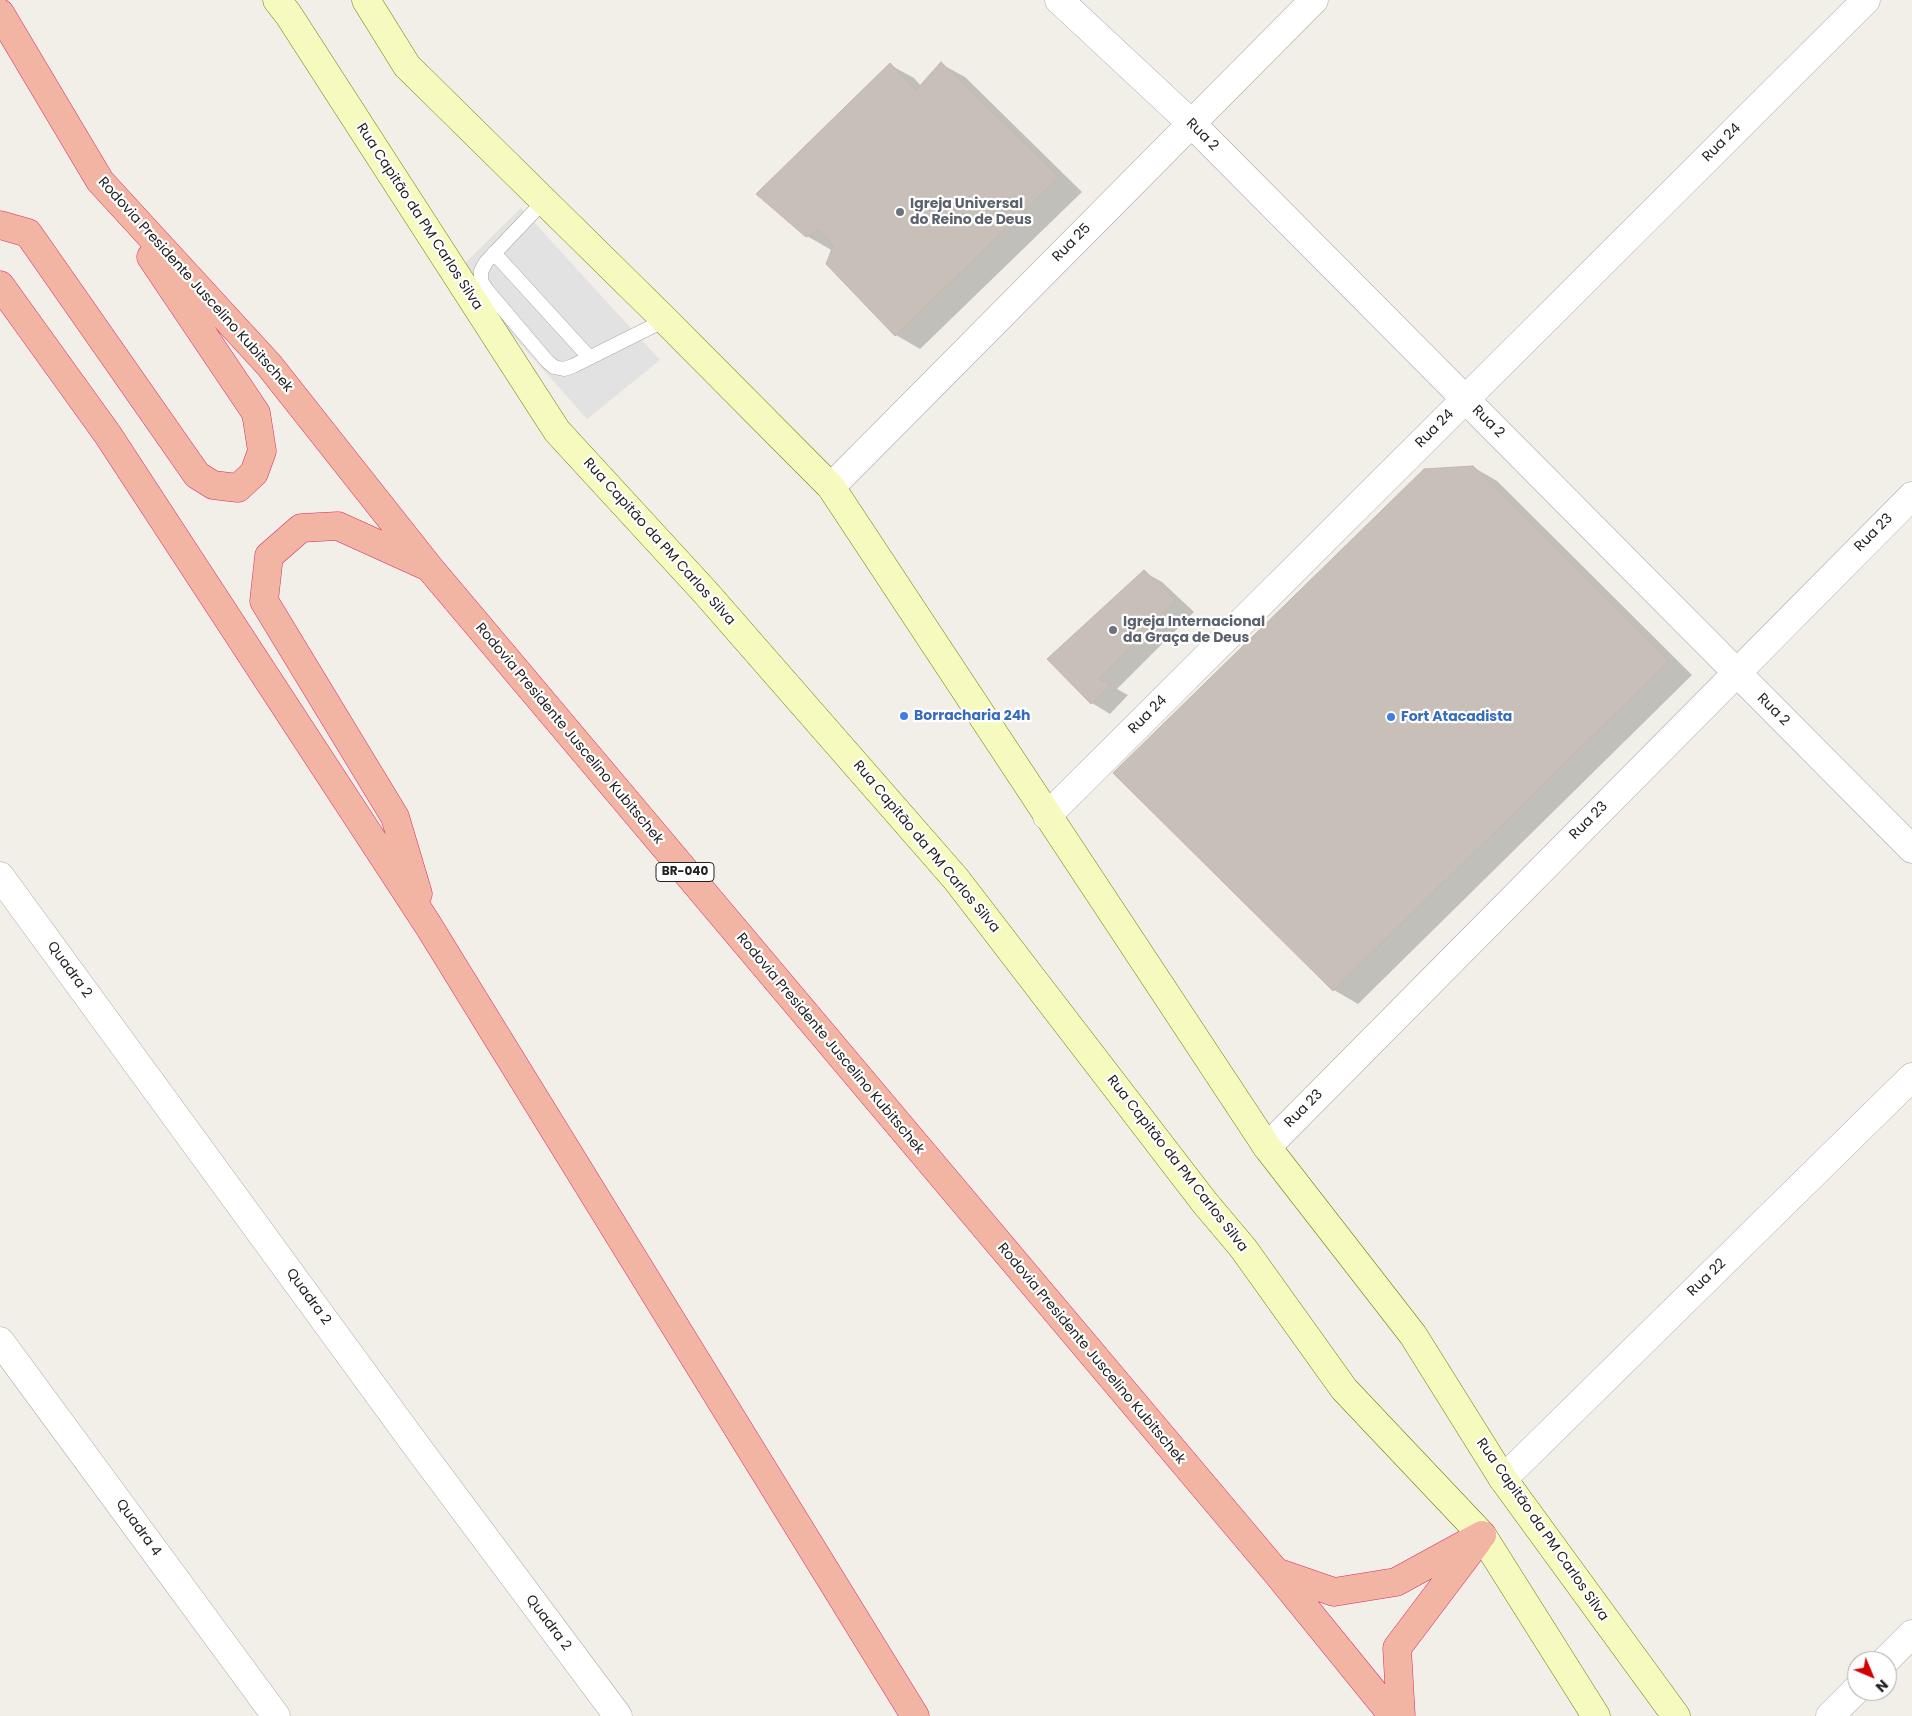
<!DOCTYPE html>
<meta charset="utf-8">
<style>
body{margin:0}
#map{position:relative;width:1912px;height:1716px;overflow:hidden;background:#f2efe9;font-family:Poppins,sans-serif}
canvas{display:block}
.north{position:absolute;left:1847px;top:1651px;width:50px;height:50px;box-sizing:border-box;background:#fff;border:1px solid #a7a7a7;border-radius:50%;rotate:135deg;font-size:14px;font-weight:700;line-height:20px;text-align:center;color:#222}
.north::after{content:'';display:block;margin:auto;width:18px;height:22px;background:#d40000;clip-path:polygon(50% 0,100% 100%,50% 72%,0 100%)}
</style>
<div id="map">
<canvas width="1912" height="1716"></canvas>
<div class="north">N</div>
</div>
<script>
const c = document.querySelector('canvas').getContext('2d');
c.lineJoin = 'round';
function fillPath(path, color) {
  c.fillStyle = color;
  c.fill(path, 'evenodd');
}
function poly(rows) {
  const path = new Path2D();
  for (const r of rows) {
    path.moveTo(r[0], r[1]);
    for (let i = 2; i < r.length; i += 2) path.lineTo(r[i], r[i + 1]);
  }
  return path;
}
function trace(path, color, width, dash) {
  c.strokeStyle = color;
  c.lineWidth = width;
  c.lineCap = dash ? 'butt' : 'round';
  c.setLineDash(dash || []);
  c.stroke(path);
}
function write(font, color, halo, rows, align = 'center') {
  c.font = font + ' Poppins,sans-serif';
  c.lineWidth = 4.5;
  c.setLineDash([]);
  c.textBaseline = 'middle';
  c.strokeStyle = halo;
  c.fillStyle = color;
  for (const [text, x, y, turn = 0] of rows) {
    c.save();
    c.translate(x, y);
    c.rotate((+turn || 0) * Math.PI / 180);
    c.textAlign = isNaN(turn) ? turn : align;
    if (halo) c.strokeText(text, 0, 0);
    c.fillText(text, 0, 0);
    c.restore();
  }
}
const parking = poly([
 [521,208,660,360,587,419,475,293,460,268]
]);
const shadow = poly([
 [941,64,965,77,1082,192,920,349,896,335,828,264,833,251,807,236,890,65,914,78,921,86],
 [1473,467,1497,481,1692,675,1358,1004,1334,990,1114,773],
 [1144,572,1162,582,1194,612,1117,689,1128,695,1110,714,1092,703,1049,659]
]);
const building = poly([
 [941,62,1059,177,895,336,826,264,833,246,819,230,806,237,756,194,890,63,916,90,941,62],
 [1473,466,1669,661,1333,991,1113,773,1424,469,1473,466],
 [1144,570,1176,601,1099,679,1111,684,1091,704,1047,659,1144,570]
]);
const service = poly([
 [544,201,486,262,481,271,481,281,486,289,547,361,554,367,564,369,573,366,665,320],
 [494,253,589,357]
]);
const minor = poly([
 [1059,0,1191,123,1912,849],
 [831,487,1314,0],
 [1047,816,1866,0],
 [0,876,415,1444,618,1716],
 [1267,1147,1912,496],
 [0,1341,276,1716],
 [1503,1479,1912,1077],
 [1885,1661,1912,1634],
 [1830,1716,1857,1689]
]);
const secondary = poly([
 [277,0,288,14,557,431,706,593,956,879,1205,1203,1243,1248,1344,1389,1482,1535,1596,1716],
 [366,0,407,66,665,320,831,487,1267,1147,1413,1335,1503,1479,1676,1716]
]);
const trunk = poly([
 [0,13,100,181,269,365,428,566,1276,1572,1393,1716],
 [0,225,28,233,197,475,213,485,238,488,254,473,262,451,256,413,151,257],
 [0,285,108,435,428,925,915,1716],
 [418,894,395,817,264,601,269,556,301,528,338,526,424,565],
 [1276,1572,1334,1592,1396,1582,1482,1535],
 [1401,1716,1397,1648,1477,1542]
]);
const markers = [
 [900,212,5,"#6b7280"],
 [1113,630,5,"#6b7280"],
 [904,716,5,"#3f7fe0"],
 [1391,717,5,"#3f7fe0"]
];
const shields = [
 [685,872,58]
];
const shieldNames = [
 ["BR-040",685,872]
];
const streetNames = [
 ["Rua 2",1202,135,45],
 ["Rua 24",1722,143,-45],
 ["Rua Capitão da PM Carlos Silva",419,217,57],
 ["Rua 25",1072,243,-45],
 ["Rodovia Presidente Juscelino Kubitschek",195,285,48],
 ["Rua 2",1488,422,45],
 ["Rua 24",1435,429,-45],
 ["Rua 23",1874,533,-45],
 ["Rua Capitão da PM Carlos Silva",659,542,48],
 ["Rua 2",1773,710,45],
 ["Rua 24",1148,715,-45],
 ["Rodovia Presidente Juscelino Kubitschek",569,734,50],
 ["Rua 23",1589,821,-45],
 ["Rua Capitão da PM Carlos Silva",926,847,50],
 ["Quadra 2",69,970,54],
 ["Rodovia Presidente Juscelino Kubitschek",830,1044,50],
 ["Rua 23",1304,1109,-45],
 ["Rua Capitão da PM Carlos Silva",1177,1164,52],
 ["Rua 22",1707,1278,-44],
 ["Quadra 2",308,1297,54],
 ["Rodovia Presidente Juscelino Kubitschek",1091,1354,50],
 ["Quadra 4",138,1528,54],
 ["Rua Capitão da PM Carlos Silva",1542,1530,55],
 ["Quadra 2",548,1623,53]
];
const worshipNames = [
 ["Igreja Universal",910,204],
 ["do Reino de Deus",910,220],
 ["Igreja Internacional",1123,622],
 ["da Graça de Deus",1123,638]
];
const shopNames = [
 ["Borracharia 24h",914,716],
 ["Fort Atacadista",1401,717]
];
fillPath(parking, '#e2e2e2');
fillPath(shadow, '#0003');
fillPath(building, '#c7bfb8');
trace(building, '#c4b6ab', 1);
trace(service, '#a9a9a9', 15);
trace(minor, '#a9a9a9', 29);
trace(secondary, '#707d05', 29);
trace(trunk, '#dc2a67', 29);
trace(service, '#fff', 14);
trace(minor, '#fff', 28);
trace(secondary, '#f7fabf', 28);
trace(trunk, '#f2b4a3', 28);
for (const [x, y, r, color] of markers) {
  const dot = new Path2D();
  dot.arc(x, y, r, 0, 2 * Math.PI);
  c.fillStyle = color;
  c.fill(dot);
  trace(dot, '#fff', 2);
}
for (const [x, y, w] of shields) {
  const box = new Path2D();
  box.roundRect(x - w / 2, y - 9.5, w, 19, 4);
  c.fillStyle = '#fff';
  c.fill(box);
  trace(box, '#222', 1);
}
write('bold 12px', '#222', null, shieldNames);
write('14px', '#222', '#fff', streetNames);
write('bold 14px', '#5b616d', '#fff', worshipNames, 'left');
write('bold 14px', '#366cbe', '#fff', shopNames, 'left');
</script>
